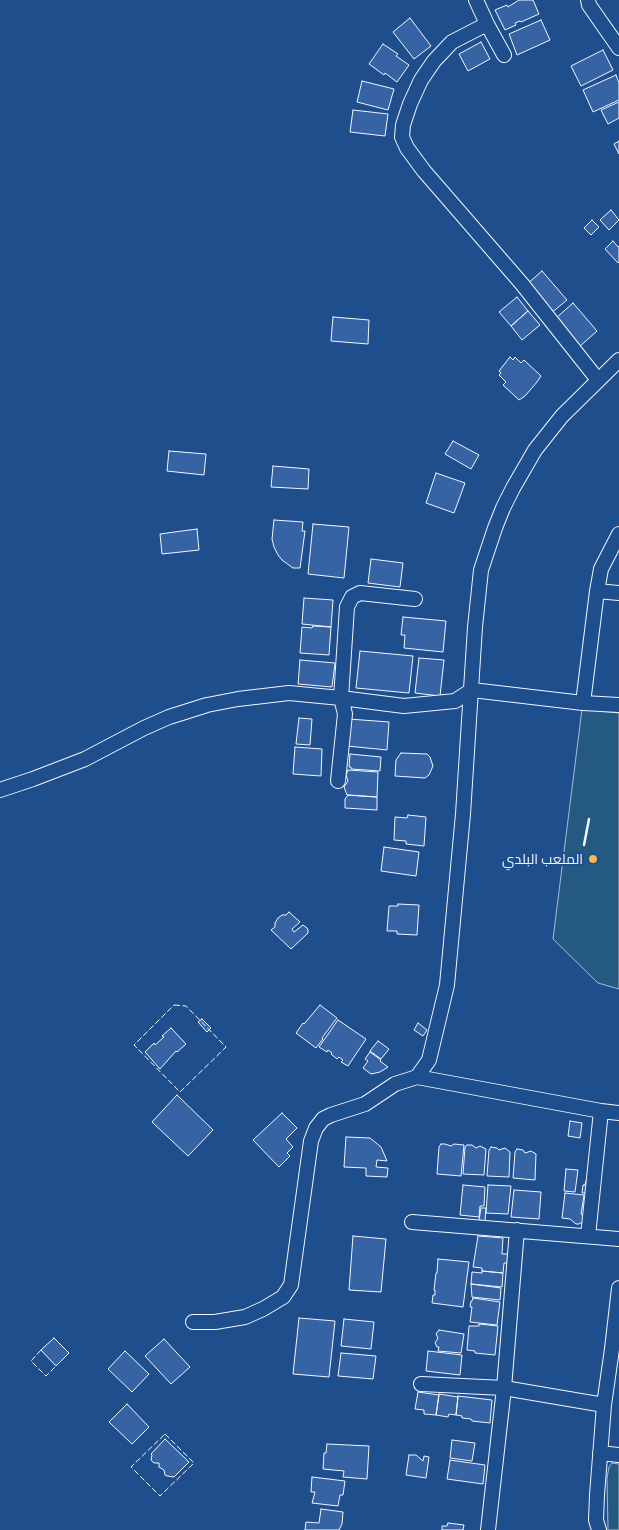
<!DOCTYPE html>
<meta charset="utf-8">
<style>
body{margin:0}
canvas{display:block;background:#1f4e8c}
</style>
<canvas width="619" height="1530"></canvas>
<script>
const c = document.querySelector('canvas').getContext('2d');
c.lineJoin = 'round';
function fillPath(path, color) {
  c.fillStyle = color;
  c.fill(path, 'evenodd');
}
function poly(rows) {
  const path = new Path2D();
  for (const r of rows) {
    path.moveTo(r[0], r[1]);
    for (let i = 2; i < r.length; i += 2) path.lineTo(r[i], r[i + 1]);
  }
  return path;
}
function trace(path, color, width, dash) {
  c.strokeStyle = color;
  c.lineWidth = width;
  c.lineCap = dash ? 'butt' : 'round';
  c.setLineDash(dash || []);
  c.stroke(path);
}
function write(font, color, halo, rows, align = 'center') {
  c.font = font + ' Ubuntu,Cairo,sans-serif';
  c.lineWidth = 4;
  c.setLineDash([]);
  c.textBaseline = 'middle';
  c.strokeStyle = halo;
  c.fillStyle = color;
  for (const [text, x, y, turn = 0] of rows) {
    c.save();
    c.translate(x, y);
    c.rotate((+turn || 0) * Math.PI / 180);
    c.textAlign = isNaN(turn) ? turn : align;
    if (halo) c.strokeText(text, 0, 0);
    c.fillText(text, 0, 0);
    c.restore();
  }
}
const green = poly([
 [582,709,619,713,619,989,598,983,553,939,582,709],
 [612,1463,619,1464,619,1530,608,1530,607,1478,609,1467,612,1463]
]);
const building = poly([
 [519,0,533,0,539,14,521,22,520,21,515,23,516,25,505,30,495,10,507,5,508,7,519,0],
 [410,18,431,46,414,59,393,32,410,18],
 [541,20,550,40,517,55,509,34,541,20],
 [481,42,490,59,468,71,459,54,481,42],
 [383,44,398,54,396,56,409,65,397,82,385,73,384,75,369,64,383,44],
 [603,50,613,70,581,86,571,66,603,50],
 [616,75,619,83,619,100,593,112,583,90,616,75],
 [362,81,394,89,388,110,357,102,362,81],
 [619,102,619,118,608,124,601,110,619,102],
 [353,110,388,114,385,136,350,132,353,110],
 [619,141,619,154,614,144,619,141],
 [611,210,619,220,609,230,600,220,611,210],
 [592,220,599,227,591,235,584,228,592,220],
 [613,241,618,247,619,246,619,262,618,263,605,249,613,241],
 [542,271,567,300,550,314,526,285,542,271],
 [517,297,528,311,511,326,499,312,517,297],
 [573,303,597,331,579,347,555,319,573,303],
 [528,311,540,325,522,340,511,326,528,311],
 [333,317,369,320,368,344,331,341,333,317],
 [510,357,513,360,515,357,521,363,524,360,541,376,537,382,525,396,519,400,503,385,506,382,499,375,501,373,499,371,510,357],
 [453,441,479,455,471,469,445,454,453,441],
 [169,451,206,454,204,475,167,471,169,451],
 [273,466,309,469,308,489,271,487,273,466],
 [436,473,465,483,454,513,426,503,436,473],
 [274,520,303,522,302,531,305,531,300,568,293,568,282,560,278,555,274,547,272,539,274,520],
 [313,524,349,527,344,578,308,574,313,524],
 [197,529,199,550,162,554,160,534,197,529],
 [371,559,403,563,400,587,368,583,371,559],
 [304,598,333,600,331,627,302,624,304,598],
 [403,617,446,621,443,652,404,648,405,635,401,635,403,617],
 [313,626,331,627,329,655,300,653,302,627,312,628,313,626],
 [360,651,413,656,409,693,356,688,360,651],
 [419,658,444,660,440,696,415,693,419,658],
 [300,660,335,663,332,687,298,684,300,660],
 [299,718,312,719,310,745,296,744,299,718],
 [349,719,389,722,387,750,347,746,349,719],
 [295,747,322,749,321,776,293,774,295,747],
 [401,753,427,754,430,757,433,766,429,775,425,778,395,776,396,760,401,753],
 [350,754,381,757,380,771,351,769,351,767,349,767,350,754],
 [348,770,378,772,377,797,347,795,344,787,348,781,346,775,348,770],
 [348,795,377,797,377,810,345,808,345,799,348,795],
 [408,815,426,817,424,846,406,844,406,841,394,840,395,817,407,818,408,815],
 [384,847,419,852,416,876,381,871,384,847],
 [398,904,419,905,417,935,397,934,397,931,387,931,389,906,398,906,398,904],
 [289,912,300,922,292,929,294,932,303,925,307,928,308,930,308,933,291,949,271,930,275,927,275,923,278,918,282,915,286,915,289,912],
 [320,1005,337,1018,322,1038,323,1039,316,1048,296,1033,303,1023,304,1024,320,1005],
 [202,1019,211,1028,207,1032,198,1022,202,1019],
 [338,1020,366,1039,348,1066,341,1062,343,1060,339,1057,337,1059,331,1054,332,1053,328,1050,327,1052,319,1047,338,1020],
 [418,1023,427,1030,423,1036,414,1030,418,1023],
 [171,1028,186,1044,177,1052,176,1051,160,1069,145,1052,154,1043,155,1045,164,1037,162,1036,171,1028],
 [378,1041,389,1049,381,1059,370,1051,378,1041],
 [370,1052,381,1060,380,1061,388,1067,380,1072,371,1074,363,1068,368,1061,365,1059,370,1052],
 [177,1095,213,1130,188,1156,152,1122,177,1095],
 [282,1113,297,1128,286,1139,293,1147,287,1153,290,1156,279,1167,253,1140,282,1113],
 [570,1121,582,1123,580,1138,568,1136,570,1121],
 [346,1137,370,1138,381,1147,387,1161,377,1160,376,1167,388,1168,387,1177,366,1176,366,1168,344,1167,346,1137],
 [441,1144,445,1144,451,1146,454,1144,464,1145,461,1176,437,1174,439,1147,441,1144],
 [467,1145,472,1145,476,1148,480,1146,486,1149,484,1175,463,1174,465,1147,467,1145],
 [491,1147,497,1148,499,1150,505,1148,510,1152,509,1177,487,1176,489,1150,491,1147],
 [517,1149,523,1150,525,1153,531,1151,536,1154,535,1180,513,1178,515,1152,517,1149],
 [566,1169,578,1170,575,1192,564,1191,566,1169],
 [586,1181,589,1181,588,1193,582,1193,583,1185,585,1185,586,1181],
 [463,1185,485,1187,484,1206,480,1206,479,1217,460,1215,463,1185],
 [488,1185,511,1186,508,1214,486,1213,488,1185],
 [514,1190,541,1192,539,1219,511,1217,514,1190],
 [565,1193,584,1195,581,1214,584,1216,584,1221,579,1224,576,1224,570,1219,562,1218,565,1193],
 [481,1208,486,1208,485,1221,479,1220,481,1208],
 [353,1236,386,1239,381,1292,349,1290,353,1236],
 [478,1236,503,1238,502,1254,509,1254,508,1263,504,1263,503,1273,482,1271,482,1268,473,1267,478,1236],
 [438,1259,469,1262,463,1307,432,1303,433,1295,435,1295,435,1290,434,1290,436,1273,437,1273,438,1259],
 [482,1271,503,1273,502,1287,471,1284,472,1272,482,1273,482,1271],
 [471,1284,501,1288,500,1300,472,1297,471,1284],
 [473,1298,500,1302,497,1325,470,1322,472,1307,470,1307,471,1301,472,1301,473,1298],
 [299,1318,335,1321,329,1377,293,1374,299,1318],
 [344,1319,374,1322,371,1349,341,1346,344,1319],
 [479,1324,498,1326,495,1355,475,1353,475,1351,467,1350,469,1326,479,1326,479,1324],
 [439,1330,464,1334,461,1353,438,1351,439,1347,437,1347,435,1343,438,1338,436,1334,439,1330],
 [54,1338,69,1353,56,1366,41,1350,54,1338],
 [164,1339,190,1367,171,1384,145,1356,164,1339],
 [125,1351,149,1374,132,1392,108,1369,125,1351],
 [428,1351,462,1355,460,1375,426,1371,428,1351],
 [341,1353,376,1356,373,1379,338,1376,341,1353],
 [418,1392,439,1395,436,1415,424,1414,424,1410,415,1409,418,1392],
 [439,1394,458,1397,456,1415,449,1414,448,1417,436,1415,439,1394],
 [458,1396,492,1400,490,1423,472,1421,471,1419,462,1418,462,1416,456,1415,458,1396],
 [127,1404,149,1427,132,1444,109,1422,127,1404],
 [165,1439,189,1462,174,1477,167,1476,165,1475,164,1470,159,1467,159,1463,154,1463,151,1460,152,1455,151,1454,165,1439],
 [452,1440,475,1443,472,1461,450,1458,452,1440],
 [327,1444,369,1446,367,1479,343,1477,344,1471,323,1469,324,1453,326,1453,327,1444],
 [409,1455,416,1455,423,1461,424,1456,429,1457,426,1478,406,1475,409,1455],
 [450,1460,485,1465,483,1484,447,1479,450,1460],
 [312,1477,345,1481,343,1495,340,1495,338,1506,312,1503,315,1492,311,1492,312,1477],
 [321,1509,343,1512,342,1524,339,1530,305,1530,306,1522,319,1523,321,1509],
 [448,1523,464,1525,463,1530,442,1530,442,1526,447,1526,448,1523]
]);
const minor = poly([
 [476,0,487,24],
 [588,0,589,5,619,48],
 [504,55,487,24,452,42,434,61,421,80,410,104,403,125,402,137,407,148,424,171,522,284,598,380],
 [597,591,619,593],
 [583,703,597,591,601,569,619,534],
 [338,781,345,714,341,698,347,607,352,597,360,593,415,599],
 [0,790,33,779,85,759,144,728,169,717,207,705,238,699,289,693,341,698,404,706,455,701,472,690,583,703,619,705],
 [417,1077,429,1060,447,985,463,814,475,627,481,570,495,528,503,508,513,488,535,450,562,416,619,360],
 [412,1222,619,1239],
 [588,1236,601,1111],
 [193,1322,215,1322,245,1317,263,1309,283,1297,291,1285,311,1141,316,1128,323,1119,331,1115,365,1104,395,1084,417,1077,601,1111,619,1113],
 [421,1384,504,1388,604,1405],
 [600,1453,619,1455],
 [488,1530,504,1388,517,1230],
 [599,1530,596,1520,597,1495,604,1405,612,1349,619,1288]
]);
const fence = poly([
 [174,1005,186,1006,226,1047,180,1092,134,1045,174,1005],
 [41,1350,31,1361,46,1376,56,1366],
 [165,1434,194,1463,160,1496,131,1467,165,1434]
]);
const wall = poly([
 [584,845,589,819]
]);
const markers = [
 [593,859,5,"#ffb74d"]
];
const poiNames = [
 ["الملعب البلدي",583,859]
];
fillPath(green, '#245a82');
trace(green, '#a8bbd7', 1);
fillPath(building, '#3563a3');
trace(building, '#f2f6ff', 1);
trace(minor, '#f2f6ff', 16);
trace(minor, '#1f4e8c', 14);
trace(fence, '#f2f6ff', 1, [6, 2.5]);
trace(wall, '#f2f6ff', 2.5);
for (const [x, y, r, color] of markers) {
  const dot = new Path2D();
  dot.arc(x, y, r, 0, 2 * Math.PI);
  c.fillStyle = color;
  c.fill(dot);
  trace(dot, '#1f4e8c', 2);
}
write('14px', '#f2f6ff', '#1f4e8c', poiNames, 'right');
</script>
